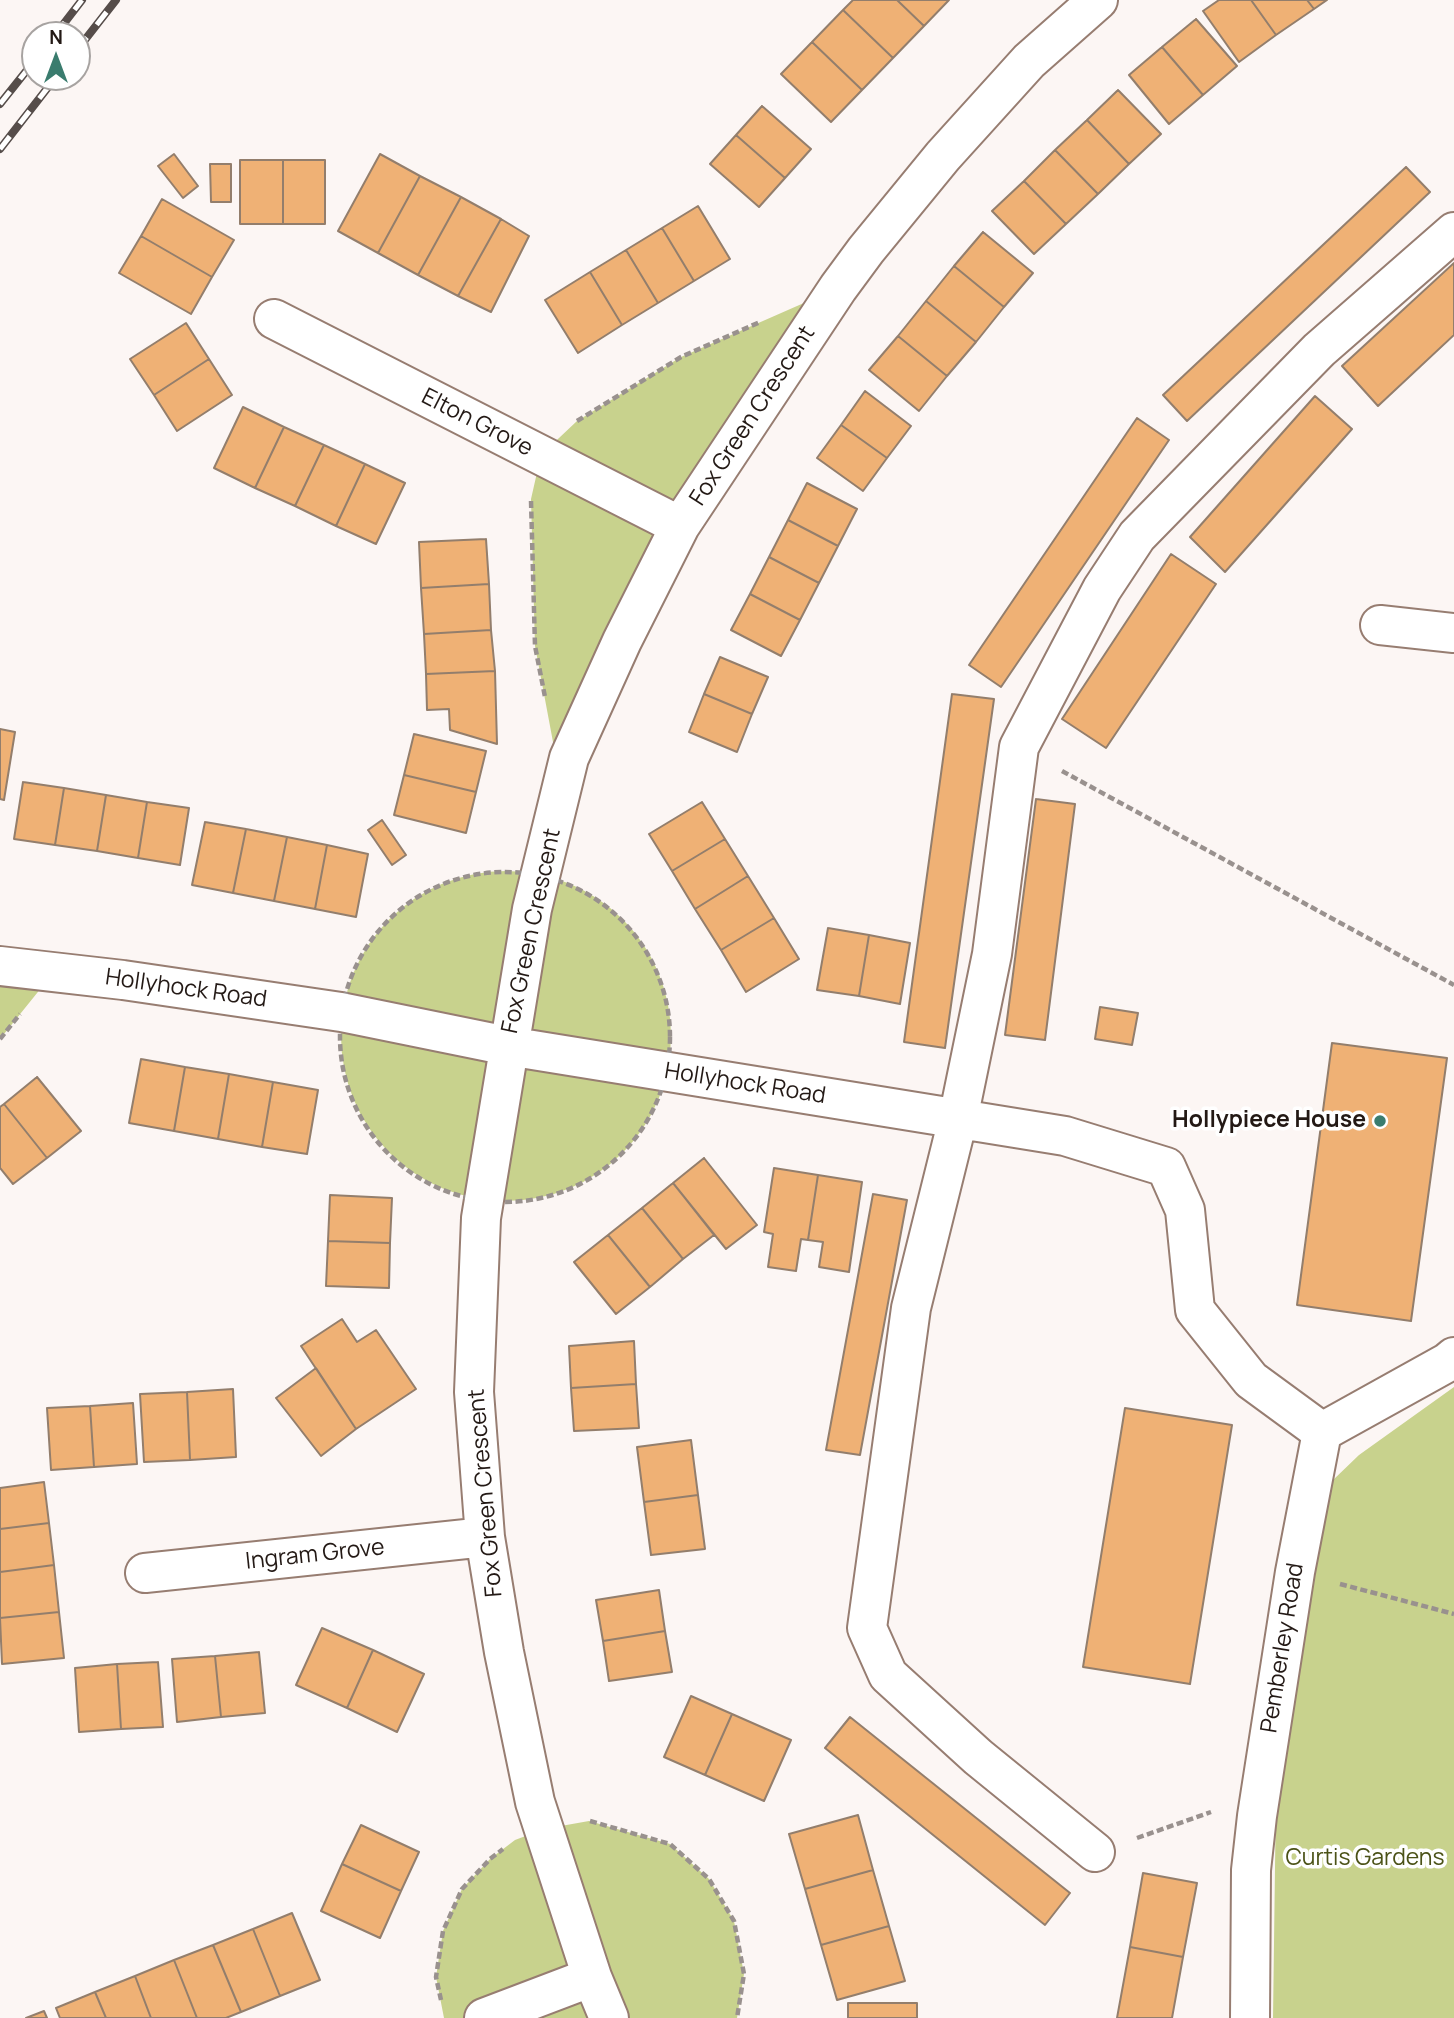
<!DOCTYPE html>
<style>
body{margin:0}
#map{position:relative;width:1454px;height:2018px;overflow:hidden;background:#fcf6f4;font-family:Manrope,sans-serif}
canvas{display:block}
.north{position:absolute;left:21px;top:21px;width:70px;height:70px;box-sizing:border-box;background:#fff;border:2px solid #a7a3a1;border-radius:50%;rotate:0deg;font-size:19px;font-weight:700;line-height:28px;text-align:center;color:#231915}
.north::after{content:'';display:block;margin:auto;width:24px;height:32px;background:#3a7c6e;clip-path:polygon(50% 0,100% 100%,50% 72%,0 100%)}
</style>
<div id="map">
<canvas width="1454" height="2018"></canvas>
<div class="north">N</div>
</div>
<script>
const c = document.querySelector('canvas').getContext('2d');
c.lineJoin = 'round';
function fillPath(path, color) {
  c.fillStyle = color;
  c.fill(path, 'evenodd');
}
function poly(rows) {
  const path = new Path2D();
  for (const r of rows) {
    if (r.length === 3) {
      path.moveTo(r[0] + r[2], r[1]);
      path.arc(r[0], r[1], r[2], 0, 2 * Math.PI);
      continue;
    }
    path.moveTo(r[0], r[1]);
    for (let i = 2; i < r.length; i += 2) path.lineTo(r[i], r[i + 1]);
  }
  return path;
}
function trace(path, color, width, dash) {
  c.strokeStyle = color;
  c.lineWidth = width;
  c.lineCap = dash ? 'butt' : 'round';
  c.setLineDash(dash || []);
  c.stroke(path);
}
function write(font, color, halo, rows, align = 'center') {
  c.font = font + ' Manrope,sans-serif';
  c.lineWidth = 7;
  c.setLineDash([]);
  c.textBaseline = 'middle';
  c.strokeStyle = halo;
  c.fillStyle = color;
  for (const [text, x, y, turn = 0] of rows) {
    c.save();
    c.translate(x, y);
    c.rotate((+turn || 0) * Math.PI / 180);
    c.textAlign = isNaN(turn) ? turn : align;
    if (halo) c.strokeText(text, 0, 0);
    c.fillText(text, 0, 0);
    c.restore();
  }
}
const green = poly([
 [838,288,786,364,562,790,535,646,531,499,541,455,577,421,681,357],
 [506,1036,165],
 [0,966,54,972,0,1039],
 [1454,1387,1454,2018,1273,2018,1276,1792,1332,1481,1359,1455],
 [589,1821,670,1844,709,1879,734,1921,744,1974,737,2018,444,2018,436,1977,443,1931,462,1889,490,1859,515,1840,544,1829]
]);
const building = poly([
 [853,0,897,0,924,26,893,58,843,10,853,0],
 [897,0,949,0,924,26,897,0],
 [1219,0,1251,0,1276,35,1239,62,1203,11,1219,0],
 [1251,0,1307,0,1314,9,1276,35,1251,0],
 [1307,0,1327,0,1314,9,1307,0],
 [843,10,893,58,862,90,812,42,843,10],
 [1196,19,1237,66,1203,95,1162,47,1196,19],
 [812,42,862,90,831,122,781,74,812,42],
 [1162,47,1203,95,1169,124,1129,75,1162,47],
 [1118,90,1161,134,1129,164,1087,120,1118,90],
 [762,106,811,149,785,178,736,135,762,106],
 [1087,120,1129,164,1098,194,1055,150,1087,120],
 [736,135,785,178,759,207,710,164,736,135],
 [1055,150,1098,194,1066,224,1024,181,1055,150],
 [174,154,198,186,183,198,158,166,174,154],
 [380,154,420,176,378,253,338,231,380,154],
 [240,160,283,160,283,224,240,224,240,160],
 [283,160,325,160,325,224,283,224,283,160],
 [210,164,231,164,231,202,211,202,210,164],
 [1406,167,1430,192,1187,421,1163,395,1406,167],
 [420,176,461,197,418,275,378,253,420,176],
 [1024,181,1066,224,1034,254,992,211,1024,181],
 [461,197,501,219,458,296,418,275,461,197],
 [162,199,234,240,212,277,141,236,162,199],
 [698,206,730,259,694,281,662,228,698,206],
 [501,219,529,236,491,312,458,296,501,219],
 [662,228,694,281,658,303,626,250,662,228],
 [983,232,1033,273,1004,307,954,266,983,232],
 [141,236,212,277,191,314,119,273,141,236],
 [626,250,658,303,622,325,590,272,626,250],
 [1454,263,1454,335,1378,406,1342,366,1454,263],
 [954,266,1004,307,976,342,926,301,954,266],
 [590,272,622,325,578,353,545,300,590,272],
 [926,301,976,342,947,376,898,336,926,301],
 [186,323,209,359,154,395,130,359,186,323],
 [898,336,947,376,919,411,869,370,898,336],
 [209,359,232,395,177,431,154,395,209,359],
 [865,391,911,426,887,458,841,425,865,391],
 [1315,396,1352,429,1225,572,1190,537,1315,396],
 [243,407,284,427,255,488,214,468,243,407],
 [1137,418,1169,440,1001,687,969,665,1137,418],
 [841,425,887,458,863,491,817,458,841,425],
 [284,427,324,445,295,506,255,488,284,427],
 [324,445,365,464,336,526,295,506,324,445],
 [365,464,405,483,376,544,336,526,365,464],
 [807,483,857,509,838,546,788,520,807,483],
 [788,520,838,546,819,583,769,557,788,520],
 [486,539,489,584,421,588,419,542,486,539],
 [1171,554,1216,584,1106,748,1062,719,1171,554],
 [769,557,819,583,800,620,750,594,769,557],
 [489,584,491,630,424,634,421,588,489,584],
 [750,594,800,620,781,656,731,630,750,594],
 [491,630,495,671,426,674,424,634,491,630],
 [720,657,768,677,752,714,704,694,720,657],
 [495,671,497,744,450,730,449,709,427,710,426,674,495,671],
 [704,694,752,714,737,752,689,732,704,694],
 [952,694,994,699,945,1048,904,1042,952,694],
 [0,729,15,732,4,800,0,799,0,729],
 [414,734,486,751,476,792,404,775,414,734],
 [404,775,476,792,466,833,394,815,404,775],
 [23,782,64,788,55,845,14,839,23,782],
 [64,788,106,795,97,851,55,845,64,788],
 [106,795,147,802,138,858,97,851,106,795],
 [1036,799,1075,804,1045,1040,1005,1035,1036,799],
 [147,802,189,808,180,865,138,858,147,802],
 [702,802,725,839,672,871,649,834,702,802],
 [382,820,406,855,392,865,368,830,382,820],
 [205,822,246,829,233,893,192,885,205,822],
 [246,829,287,837,274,901,233,893,246,829],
 [287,837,327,845,315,909,274,901,287,837],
 [725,839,748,876,695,909,672,871,725,839],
 [327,845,368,854,356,917,315,909,327,845],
 [748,876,774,918,721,950,695,909,748,876],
 [774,918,799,959,746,992,721,950,774,918],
 [828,928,869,935,859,996,817,990,828,928],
 [869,935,910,943,900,1004,859,996,869,935],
 [1100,1007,1138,1013,1132,1045,1095,1039,1100,1007],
 [1332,1043,1447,1058,1411,1321,1297,1305,1332,1043],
 [141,1059,185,1067,174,1131,129,1123,141,1059],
 [185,1067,229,1074,218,1139,174,1131,185,1067],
 [229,1074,273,1082,262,1147,218,1139,229,1074],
 [37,1077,81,1131,47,1158,4,1104,37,1077],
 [273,1082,318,1090,307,1154,262,1147,273,1082],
 [4,1104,47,1158,13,1184,0,1168,0,1107,4,1104],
 [704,1158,757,1225,726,1249,673,1183,704,1158],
 [774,1168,818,1175,808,1240,801,1239,796,1271,768,1267,773,1234,764,1232,774,1168],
 [818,1175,862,1182,849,1272,819,1267,823,1242,808,1240,818,1175],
 [673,1183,714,1235,683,1259,642,1208,673,1183],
 [873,1194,907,1200,860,1455,826,1450,873,1194],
 [330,1195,392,1198,390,1243,328,1241,330,1195],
 [642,1208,683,1259,650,1287,608,1235,642,1208],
 [608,1235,650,1287,616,1314,574,1262,608,1235],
 [328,1241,390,1243,389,1288,326,1286,328,1241],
 [342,1319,357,1342,376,1330,416,1389,356,1429,301,1346,342,1319],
 [634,1341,636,1384,571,1388,569,1346,634,1341],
 [316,1368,356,1429,321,1456,276,1398,316,1368],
 [636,1384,639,1428,574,1431,571,1388,636,1384],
 [233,1389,236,1457,190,1460,187,1392,233,1389],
 [187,1392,190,1460,144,1462,140,1394,187,1392],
 [133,1403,137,1464,94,1467,90,1406,133,1403],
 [90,1406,94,1467,51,1470,47,1408,90,1406],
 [1125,1408,1232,1425,1190,1684,1083,1667,1125,1408],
 [691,1440,698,1495,644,1502,637,1447,691,1440],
 [44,1482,49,1523,0,1529,0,1488,44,1482],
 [698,1495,705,1549,651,1555,644,1502,698,1495],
 [49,1523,54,1565,0,1572,0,1529,49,1523],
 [54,1565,59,1612,0,1618,0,1572,54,1565],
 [659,1590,665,1631,603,1641,596,1600,659,1590],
 [59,1612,64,1658,2,1664,0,1618,59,1612],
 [322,1628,373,1650,347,1708,296,1685,322,1628],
 [665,1631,672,1672,609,1681,603,1641,665,1631],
 [373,1650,424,1674,397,1732,347,1708,373,1650],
 [259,1652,265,1713,221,1717,215,1656,259,1652],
 [215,1656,221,1717,177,1722,172,1659,215,1656],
 [158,1662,163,1727,121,1729,117,1664,158,1662],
 [117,1664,121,1729,79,1732,75,1668,117,1664],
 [691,1696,732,1714,705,1775,664,1757,691,1696],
 [732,1714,791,1740,764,1801,705,1775,732,1714],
 [850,1717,1070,1893,1045,1925,825,1748,850,1717],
 [858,1815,873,1870,805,1889,789,1834,858,1815],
 [361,1825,419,1852,401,1891,342,1864,361,1825],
 [342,1864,401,1891,380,1938,321,1911,342,1864],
 [873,1870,889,1926,821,1945,805,1889,873,1870],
 [1143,1873,1197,1883,1183,1957,1130,1947,1143,1873],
 [292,1913,320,1980,280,1996,253,1929,292,1913],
 [889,1926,905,1981,837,2000,821,1945,889,1926],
 [253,1929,280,1996,241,2012,213,1945,253,1929],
 [213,1945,241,2012,226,2018,197,2018,174,1960,213,1945],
 [1130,1947,1183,1957,1172,2018,1117,2018,1130,1947],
 [174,1960,197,2018,151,2018,135,1976,174,1960],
 [135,1976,151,2018,106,2018,95,1992,135,1976],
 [95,1992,106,2018,60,2018,56,2008,95,1992],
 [848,2003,917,2003,917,2018,848,2018,848,2003],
 [44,2011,47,2018,26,2018,44,2011]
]);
const path = poly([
 [577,421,681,357,760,322],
 [531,501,535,646,545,697],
 [1062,771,1454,985],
 [505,1037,165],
 [0,1039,20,1014],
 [1340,1584,1454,1614],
 [590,1821,670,1844,709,1879,734,1921,744,1974,737,2018],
 [1137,1838,1211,1812],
 [441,2000,436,1977,443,1931,462,1889,490,1859,503,1849]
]);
const minor = poly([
 [274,319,680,526],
 [1380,625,1454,633],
 [0,966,123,980,341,1012,508,1046,1065,1136,1166,1167,1185,1210,1195,1310,1251,1380,1322,1432],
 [145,1573,485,1537],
 [1095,1852,978,1757,888,1675,867,1628,911,1308,958,1119,992,954,1019,747,1102,589,1137,536,1319,350,1454,232],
 [484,2018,592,1977],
 [609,2018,592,1977,535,1802,504,1652,485,1537,474,1392,481,1218,532,909,569,758,622,641,680,526,838,288,866,250,943,156,1029,61,1098,0],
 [1250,2018,1251,1870,1257,1816,1295,1572,1322,1432,1448,1362,1454,1357]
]);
const rail = poly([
 [55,35,82,0],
 [77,50,116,0],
 [0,104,35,60],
 [0,149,56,77]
]);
const markers = [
 [1380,1121,7,"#3a7c6e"]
];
const streetNames = [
 ["Fox Green Crescent",753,416,-57],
 ["Elton Grove",477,423,27],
 ["Fox Green Crescent",532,931,-78],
 ["Hollyhock Road",186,989,8],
 ["Hollyhock Road",745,1084,9],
 ["Fox Green Crescent",486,1493,-95],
 ["Ingram Grove",315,1555,-6],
 ["Pemberley Road",1283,1648,-81]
];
const poiNames = [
 ["Hollypiece House",1366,1121]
];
const parkNames = [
 ["Curtis Gardens",1365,1859]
];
fillPath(green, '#c8d28d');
fillPath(building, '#efb175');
trace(building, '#937e6c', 2);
trace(minor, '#977d71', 42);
trace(path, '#99918e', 4.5, [7, 3.5]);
trace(minor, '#fff', 38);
trace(rail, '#564d4a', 8);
trace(rail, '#fff', 5, [16]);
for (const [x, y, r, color] of markers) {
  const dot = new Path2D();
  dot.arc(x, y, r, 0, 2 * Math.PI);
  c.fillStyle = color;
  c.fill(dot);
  trace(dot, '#fff', 2.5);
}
write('23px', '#231915', '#fff', streetNames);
write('bold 23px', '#231915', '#fff', poiNames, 'right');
write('23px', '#4b5217', '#fff', parkNames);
</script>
